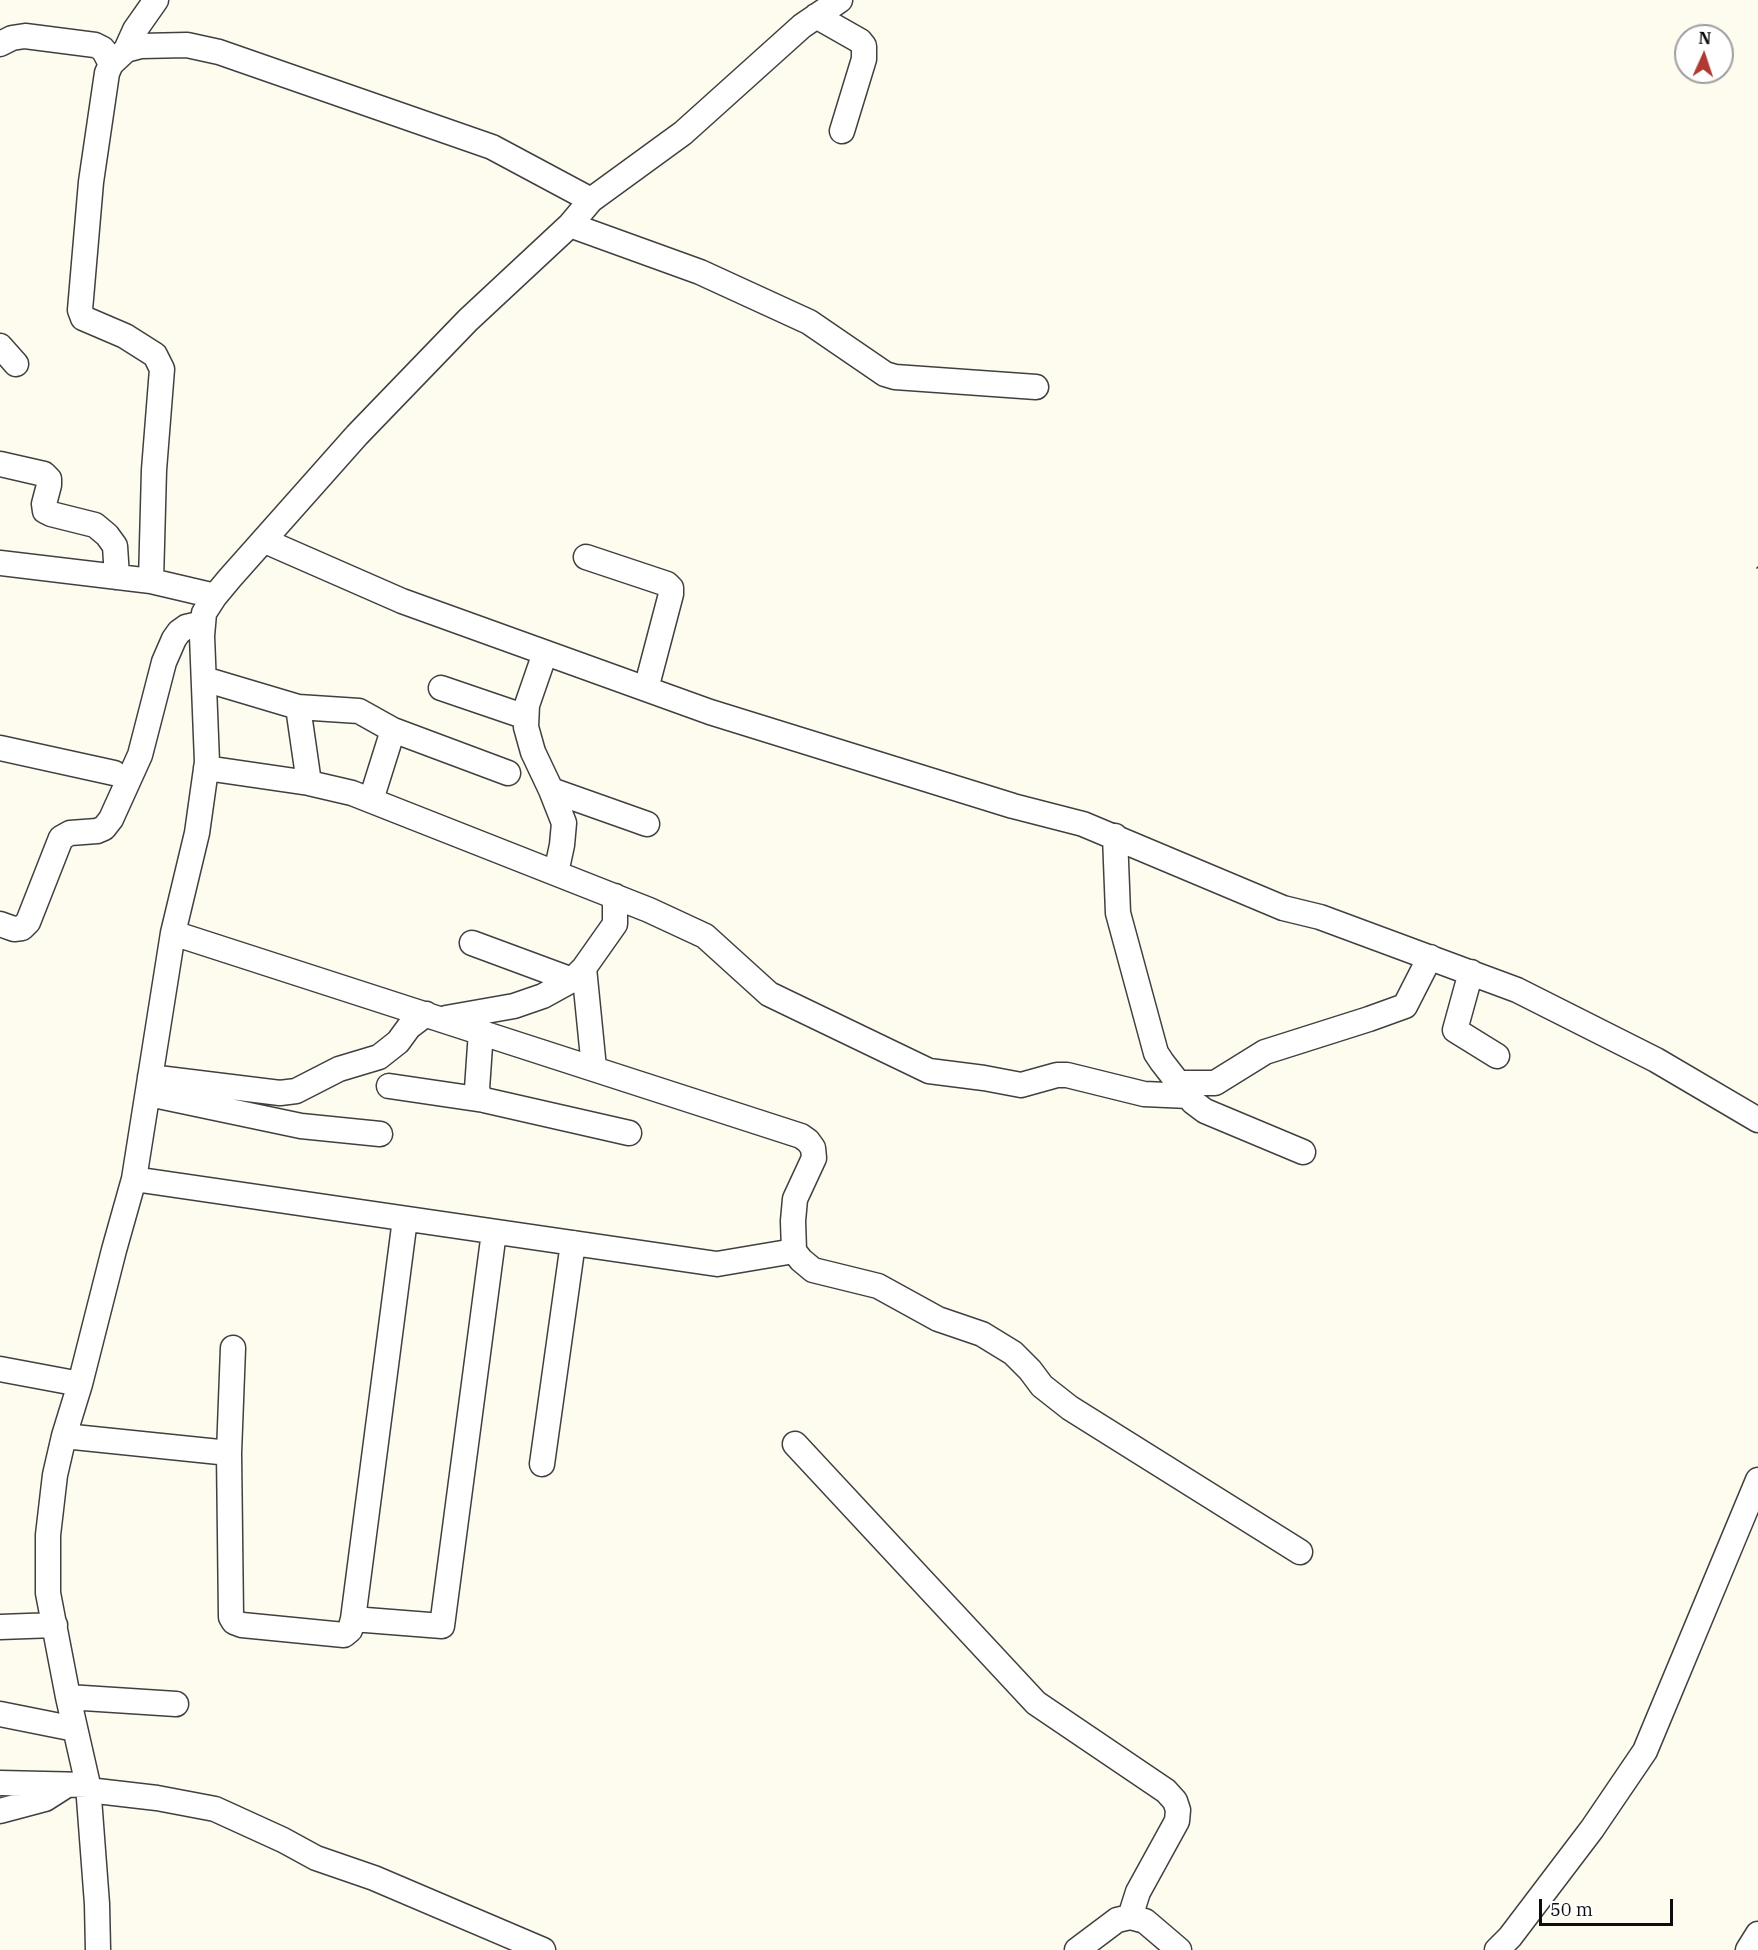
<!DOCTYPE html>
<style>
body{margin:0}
#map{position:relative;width:1758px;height:1950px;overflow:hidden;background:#fdfcee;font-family:"IBM Plex Serif",serif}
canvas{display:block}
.north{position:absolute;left:1674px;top:24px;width:60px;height:60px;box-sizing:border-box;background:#fff;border:2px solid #9e9e9e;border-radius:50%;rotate:3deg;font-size:16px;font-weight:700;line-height:24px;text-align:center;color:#0d0d0d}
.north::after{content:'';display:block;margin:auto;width:21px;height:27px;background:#af3a33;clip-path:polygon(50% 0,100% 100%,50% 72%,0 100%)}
.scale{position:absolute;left:1539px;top:1899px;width:134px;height:27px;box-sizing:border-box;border:3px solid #0d0d0d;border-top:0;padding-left:8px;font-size:18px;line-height:21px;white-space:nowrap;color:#0d0d0d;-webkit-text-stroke:4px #fff;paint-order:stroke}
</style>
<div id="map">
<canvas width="1758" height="1950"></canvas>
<div class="north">N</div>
<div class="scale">50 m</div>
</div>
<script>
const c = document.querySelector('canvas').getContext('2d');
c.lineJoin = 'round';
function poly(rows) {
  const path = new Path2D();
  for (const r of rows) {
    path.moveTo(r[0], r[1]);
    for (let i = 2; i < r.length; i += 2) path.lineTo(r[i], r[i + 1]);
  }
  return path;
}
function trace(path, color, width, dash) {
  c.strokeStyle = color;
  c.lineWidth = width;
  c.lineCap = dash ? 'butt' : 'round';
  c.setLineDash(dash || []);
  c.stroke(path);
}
const path = poly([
 [1757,567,1758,568]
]);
const minor = poly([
 [816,16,860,41,864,46,864,59,842,131],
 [0,44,12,38,25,36,95,45,103,49,111,64],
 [126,50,135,30,156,0],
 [570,225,700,272,809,322,885,374,895,377,1036,387],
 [0,346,16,364],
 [0,464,44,474,49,479,49,485,44,504,45,511,51,514,95,525,107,535,115,546,117,577],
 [265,541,402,601,710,712,1013,806,1083,824,1283,908,1320,917,1517,990,1656,1060,1758,1120],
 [586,557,667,584,671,588,671,594,646,689],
 [0,563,151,581,215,596],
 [151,581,154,470,162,369,155,355,125,336,83,318,80,310,91,182,107,73,111,64,126,50,141,46,187,45,219,52,492,147,591,200],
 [545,653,527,705,526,727,533,752,551,790,564,823,562,845,556,873],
 [204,679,298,707,359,711,393,730,508,773],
 [441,688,526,717],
 [298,707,309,783],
 [0,748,114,773],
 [206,768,309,783,352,793,649,910,705,936,769,994,929,1071,984,1078,1021,1085,1057,1075,1067,1075,1144,1094,1189,1096],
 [551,790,647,824],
 [371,800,393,730],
 [1115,836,1118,913,1156,1053,1162,1062,1193,1102,1205,1111,1303,1152],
 [0,924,14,929,22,928,28,922,61,838,70,833,97,831,104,828,111,819,140,755,164,662,174,639,179,632,186,627,203,623],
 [173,933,801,1136,808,1141,813,1148,814,1158,795,1199,793,1221,794,1251,801,1260,813,1270,878,1286,938,1319,982,1334,1013,1353,1030,1370,1042,1386,1070,1408,1300,1552],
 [472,943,572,980],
 [584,968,594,1068],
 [1471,972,1455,1030,1497,1056],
 [446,1018,514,1006,543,996,572,980,584,968,615,924,615,896],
 [481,1031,477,1089,479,1095,484,1100,629,1133],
 [150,1077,280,1093,296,1091,339,1069,379,1057,398,1042,409,1027,426,1014],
 [1178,1083,1215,1083,1265,1052,1369,1019,1405,1006,1430,957],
 [389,1086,484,1100],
 [149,1094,301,1126,380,1134],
 [134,1179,717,1264,794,1251],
 [233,1348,229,1453,231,1617,234,1622,242,1625,344,1635,350,1630,353,1619,405,1219],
 [0,1369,80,1384],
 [64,1436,229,1453],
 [795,1444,1036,1703,1166,1791,1175,1801,1178,1810,1177,1821,1138,1892,1130,1917],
 [542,1464,573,1243],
 [353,1619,442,1626,494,1232],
 [0,1627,55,1625],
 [68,1697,176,1704],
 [0,1714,75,1729],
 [0,1783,88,1785],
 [88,1790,157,1798,215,1809,283,1840,316,1858,374,1878,543,1950],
 [0,1811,45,1799,67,1785],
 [98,1950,97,1904,88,1785,68,1697,48,1593,48,1535,55,1475,64,1436,80,1384,114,1250,134,1179,173,933,197,833,207,762,202,636,204,613,215,596,230,578,357,435,468,320,570,225,591,200,683,133,802,26,840,0],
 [1077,1950,1117,1920,1130,1917,1145,1921,1179,1950],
 [1497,1950,1510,1937,1592,1829,1645,1751,1758,1480],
 [1748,1950,1758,1934]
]);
trace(minor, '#404040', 27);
trace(path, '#2f2f2f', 3, [6, 3]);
trace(minor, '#fff', 24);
</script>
